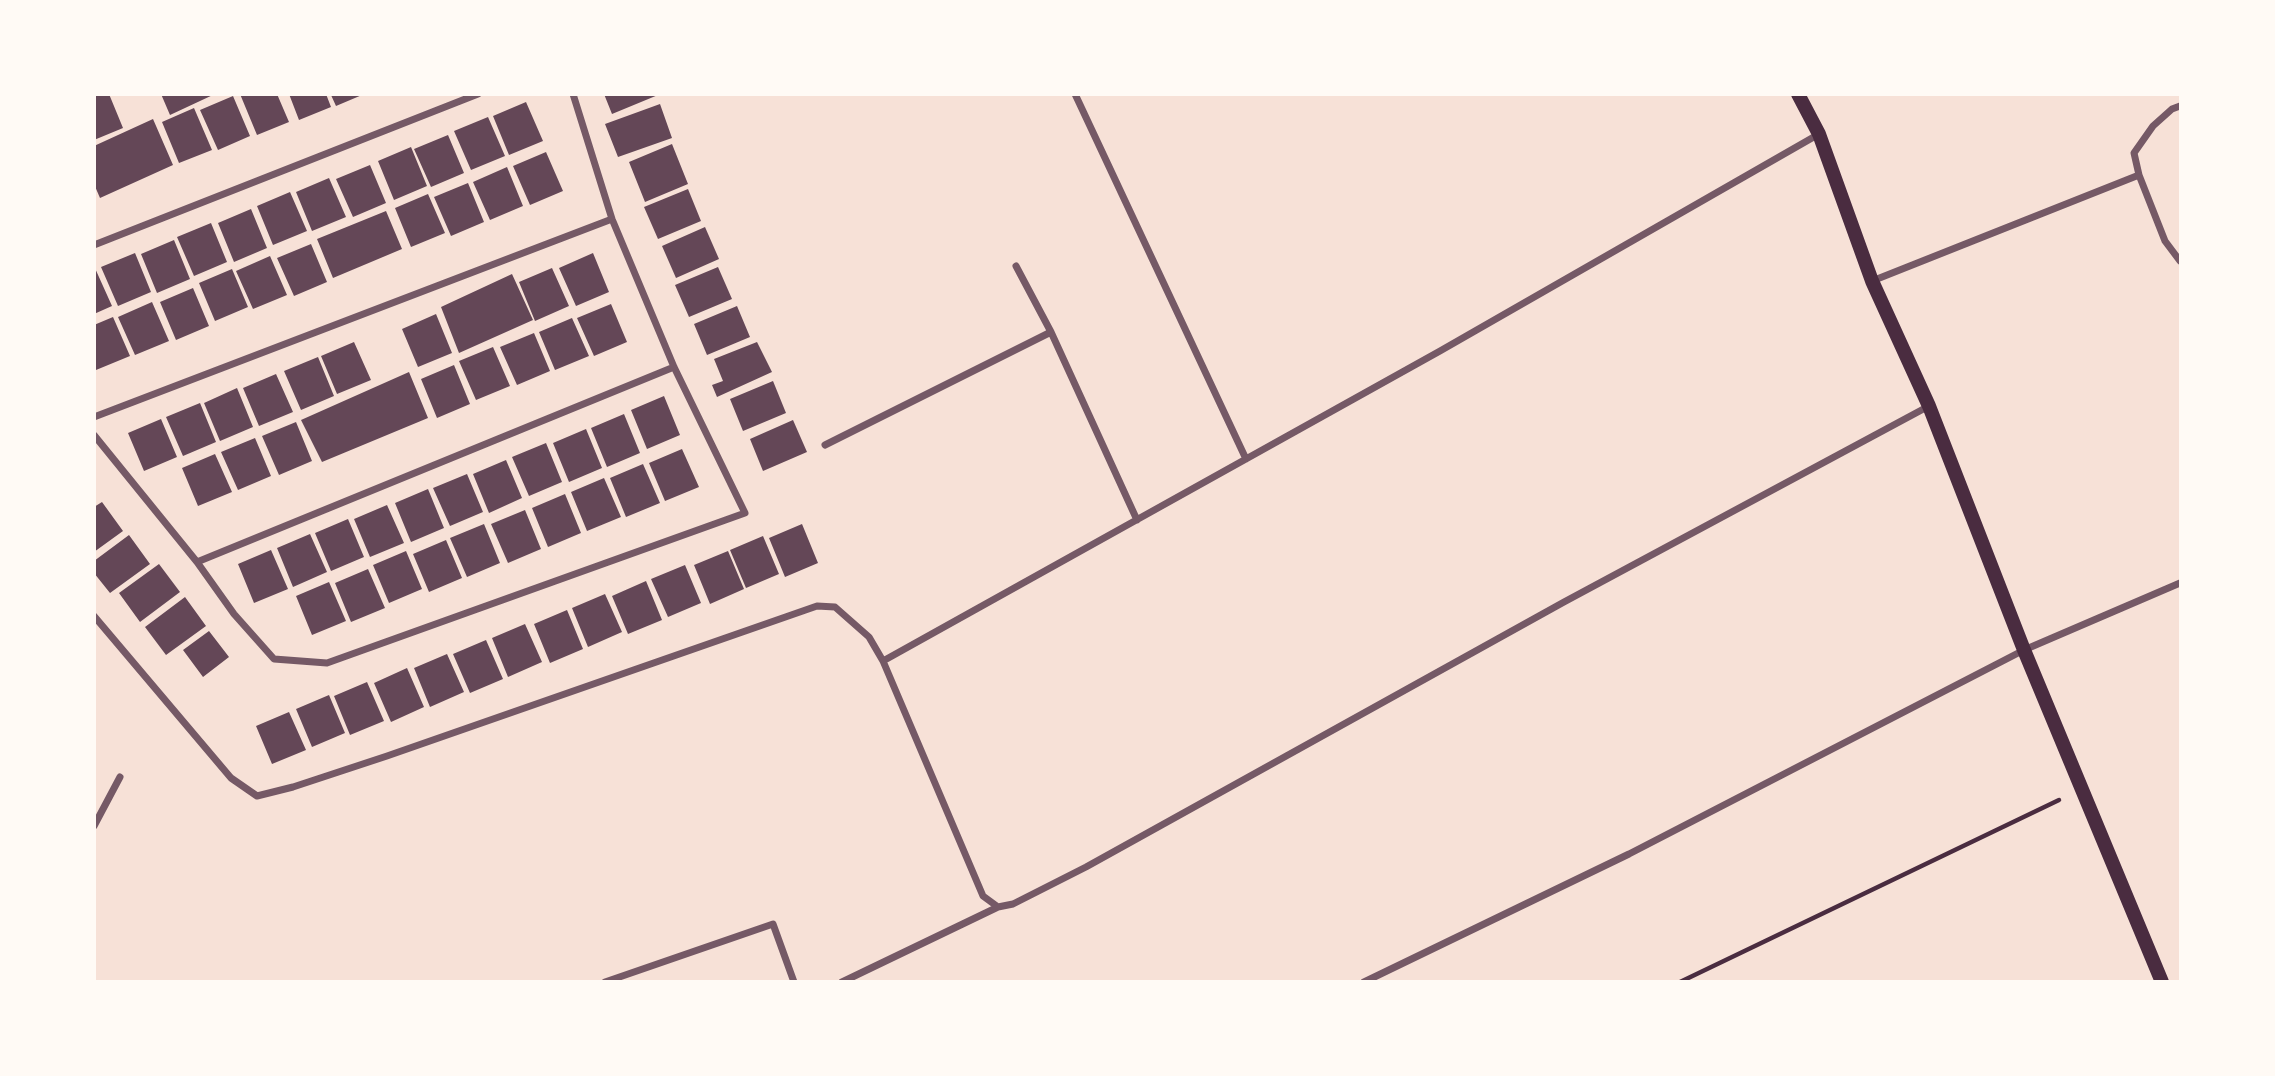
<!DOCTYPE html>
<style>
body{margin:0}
#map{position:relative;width:2275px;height:1076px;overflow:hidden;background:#f7e1d7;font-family:"Noto Serif",serif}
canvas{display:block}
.frame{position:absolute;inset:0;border:96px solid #fffaf5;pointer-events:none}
</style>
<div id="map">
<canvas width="2275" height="1076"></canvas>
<div class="frame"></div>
</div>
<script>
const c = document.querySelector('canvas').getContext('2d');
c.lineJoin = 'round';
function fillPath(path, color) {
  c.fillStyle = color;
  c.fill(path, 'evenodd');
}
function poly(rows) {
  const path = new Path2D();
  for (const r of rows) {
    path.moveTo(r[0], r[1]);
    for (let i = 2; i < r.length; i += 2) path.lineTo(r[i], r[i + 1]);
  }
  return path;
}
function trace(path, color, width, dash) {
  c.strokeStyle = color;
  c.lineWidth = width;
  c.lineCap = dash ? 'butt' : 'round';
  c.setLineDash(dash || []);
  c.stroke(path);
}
const building = poly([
 [94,94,109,94,123,128,94,140],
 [161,94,215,94,170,115],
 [240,94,277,94,289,122,257,135],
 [289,94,326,94,331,107,299,120],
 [604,94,658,94,658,95,612,114],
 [331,95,362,95,336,106],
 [233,96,250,136,218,150,200,110],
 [526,102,543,141,509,155,493,116],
 [660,104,672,138,618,157,605,124],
 [194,108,212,150,179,163,162,122],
 [488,117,505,156,471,170,454,131],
 [153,119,173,165,100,198,94,184,94,146],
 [448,135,464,173,431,187,414,149],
 [672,144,688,184,645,202,629,162],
 [411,147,427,186,394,200,378,161],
 [546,152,563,191,530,205,513,166],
 [370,165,386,203,353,217,336,179],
 [507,167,523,206,490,220,473,182],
 [329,178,346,217,312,231,296,192],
 [468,183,484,222,451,236,434,197],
 [688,189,701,221,658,239,644,207],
 [290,192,307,231,273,245,257,206],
 [428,194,445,233,411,247,395,208],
 [251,209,267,248,234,262,218,223],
 [386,211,402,249,333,278,317,239],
 [211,223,227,262,194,276,177,237],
 [705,227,719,259,676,278,662,246],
 [174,240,190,279,157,293,141,254],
 [311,244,327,282,294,296,277,258],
 [135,253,151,292,118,306,101,267],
 [593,253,609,292,576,306,559,268],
 [270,256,287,295,253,309,236,271],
 [94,266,112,306,94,314],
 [718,267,732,299,689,317,675,285],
 [552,268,569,306,535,321,519,282],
 [232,269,248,307,215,321,199,283],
 [512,274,533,320,459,353,441,307],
 [193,288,209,326,176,340,160,302],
 [152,302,169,341,135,355,118,317],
 [611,304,627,342,594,356,577,318],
 [737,306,750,337,707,355,694,324],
 [436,314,452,353,418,367,402,329],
 [113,317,130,356,96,370,94,325],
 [572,318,589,356,555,370,539,332],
 [534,333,550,371,517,385,500,347],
 [354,342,371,380,337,394,321,356],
 [757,342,772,372,717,397,712,385,723,381,714,359],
 [493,347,510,386,476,400,459,361],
 [318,357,334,396,301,410,284,371],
 [454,365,470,404,437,418,421,379],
 [409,372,428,418,322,462,301,420],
 [276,374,293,412,259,426,243,388],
 [773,381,786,413,743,431,730,399],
 [237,388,253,427,220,441,204,403],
 [664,396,680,435,647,449,631,410],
 [200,403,216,442,183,456,166,417],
 [624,414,640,453,607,467,591,428],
 [161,419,177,457,144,471,128,433],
 [793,420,807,452,763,471,750,439],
 [296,422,312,461,279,475,262,436],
 [586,429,602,468,569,482,553,443],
 [255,438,271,476,238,490,221,452],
 [546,443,562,482,529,496,512,457],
 [682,449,699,487,665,501,649,463],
 [215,454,232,492,198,506,182,468],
 [506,460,522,498,489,513,473,474],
 [643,464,660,503,626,517,610,478],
 [467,474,483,512,450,526,433,488],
 [604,478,621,517,587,531,571,492],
 [428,489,444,528,411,542,395,503],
 [565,494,581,533,548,547,532,508],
 [102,502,123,531,94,552,94,507],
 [387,505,404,543,370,557,354,519],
 [525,510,541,549,508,563,491,524],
 [348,519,364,557,331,571,315,533],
 [484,524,500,563,467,577,450,538],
 [802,524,818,563,785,577,769,538],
 [310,534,327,572,293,587,277,548],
 [129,535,150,564,110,593,94,573,94,561],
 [763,536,779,574,746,588,730,550],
 [446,540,462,578,429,592,413,554],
 [271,550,288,589,254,603,238,564],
 [406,551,422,589,389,603,373,565],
 [728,551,744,589,710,604,694,565],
 [159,564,180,592,140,622,119,593],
 [685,565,701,603,668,617,651,579],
 [368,569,385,608,351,622,335,583],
 [646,581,662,620,628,634,612,596],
 [329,582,346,621,312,635,296,596],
 [605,594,622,632,588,647,572,608],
 [185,597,206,626,166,655,145,627],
 [567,610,583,649,550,663,534,624],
 [525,624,542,662,508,677,492,638],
 [209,631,229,657,203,677,183,650],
 [486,640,503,679,470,693,453,654],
 [447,654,464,692,430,707,414,668],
 [407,668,424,707,391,722,374,683],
 [367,682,384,721,350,735,334,696],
 [329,695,345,733,312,747,296,709],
 [289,712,306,750,272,764,256,726]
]);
const path = poly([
 [1680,982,2059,800]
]);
const minor = poly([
 [1075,94,1246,459],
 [2180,106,2172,109,2153,126,2134,153,2139,175,2165,241,2180,261],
 [94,245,478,94],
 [1016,266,1051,332],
 [1872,281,2139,175],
 [94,417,612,219],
 [94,435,197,562,234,614,274,659,327,663,745,513,674,367,612,219,573,94],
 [825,445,1051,332,1137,520],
 [197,562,674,367],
 [94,616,231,778,257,796,293,787,387,756,817,606,835,607,869,637,883,661,983,896,998,907,1013,904,1086,867,1564,602,1929,406],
 [883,661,1440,351,1819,134],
 [94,826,120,777],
 [605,982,773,924,794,982],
 [842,982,998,907],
 [1364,982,1629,854,2024,650,2180,583]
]);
const secondary = poly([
 [1798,94,1819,134,1872,281,1929,406,2024,650,2162,982]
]);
fillPath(building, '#644757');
trace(path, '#4a2c40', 4.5);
trace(minor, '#755966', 7);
trace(secondary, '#4a2c40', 14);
</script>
